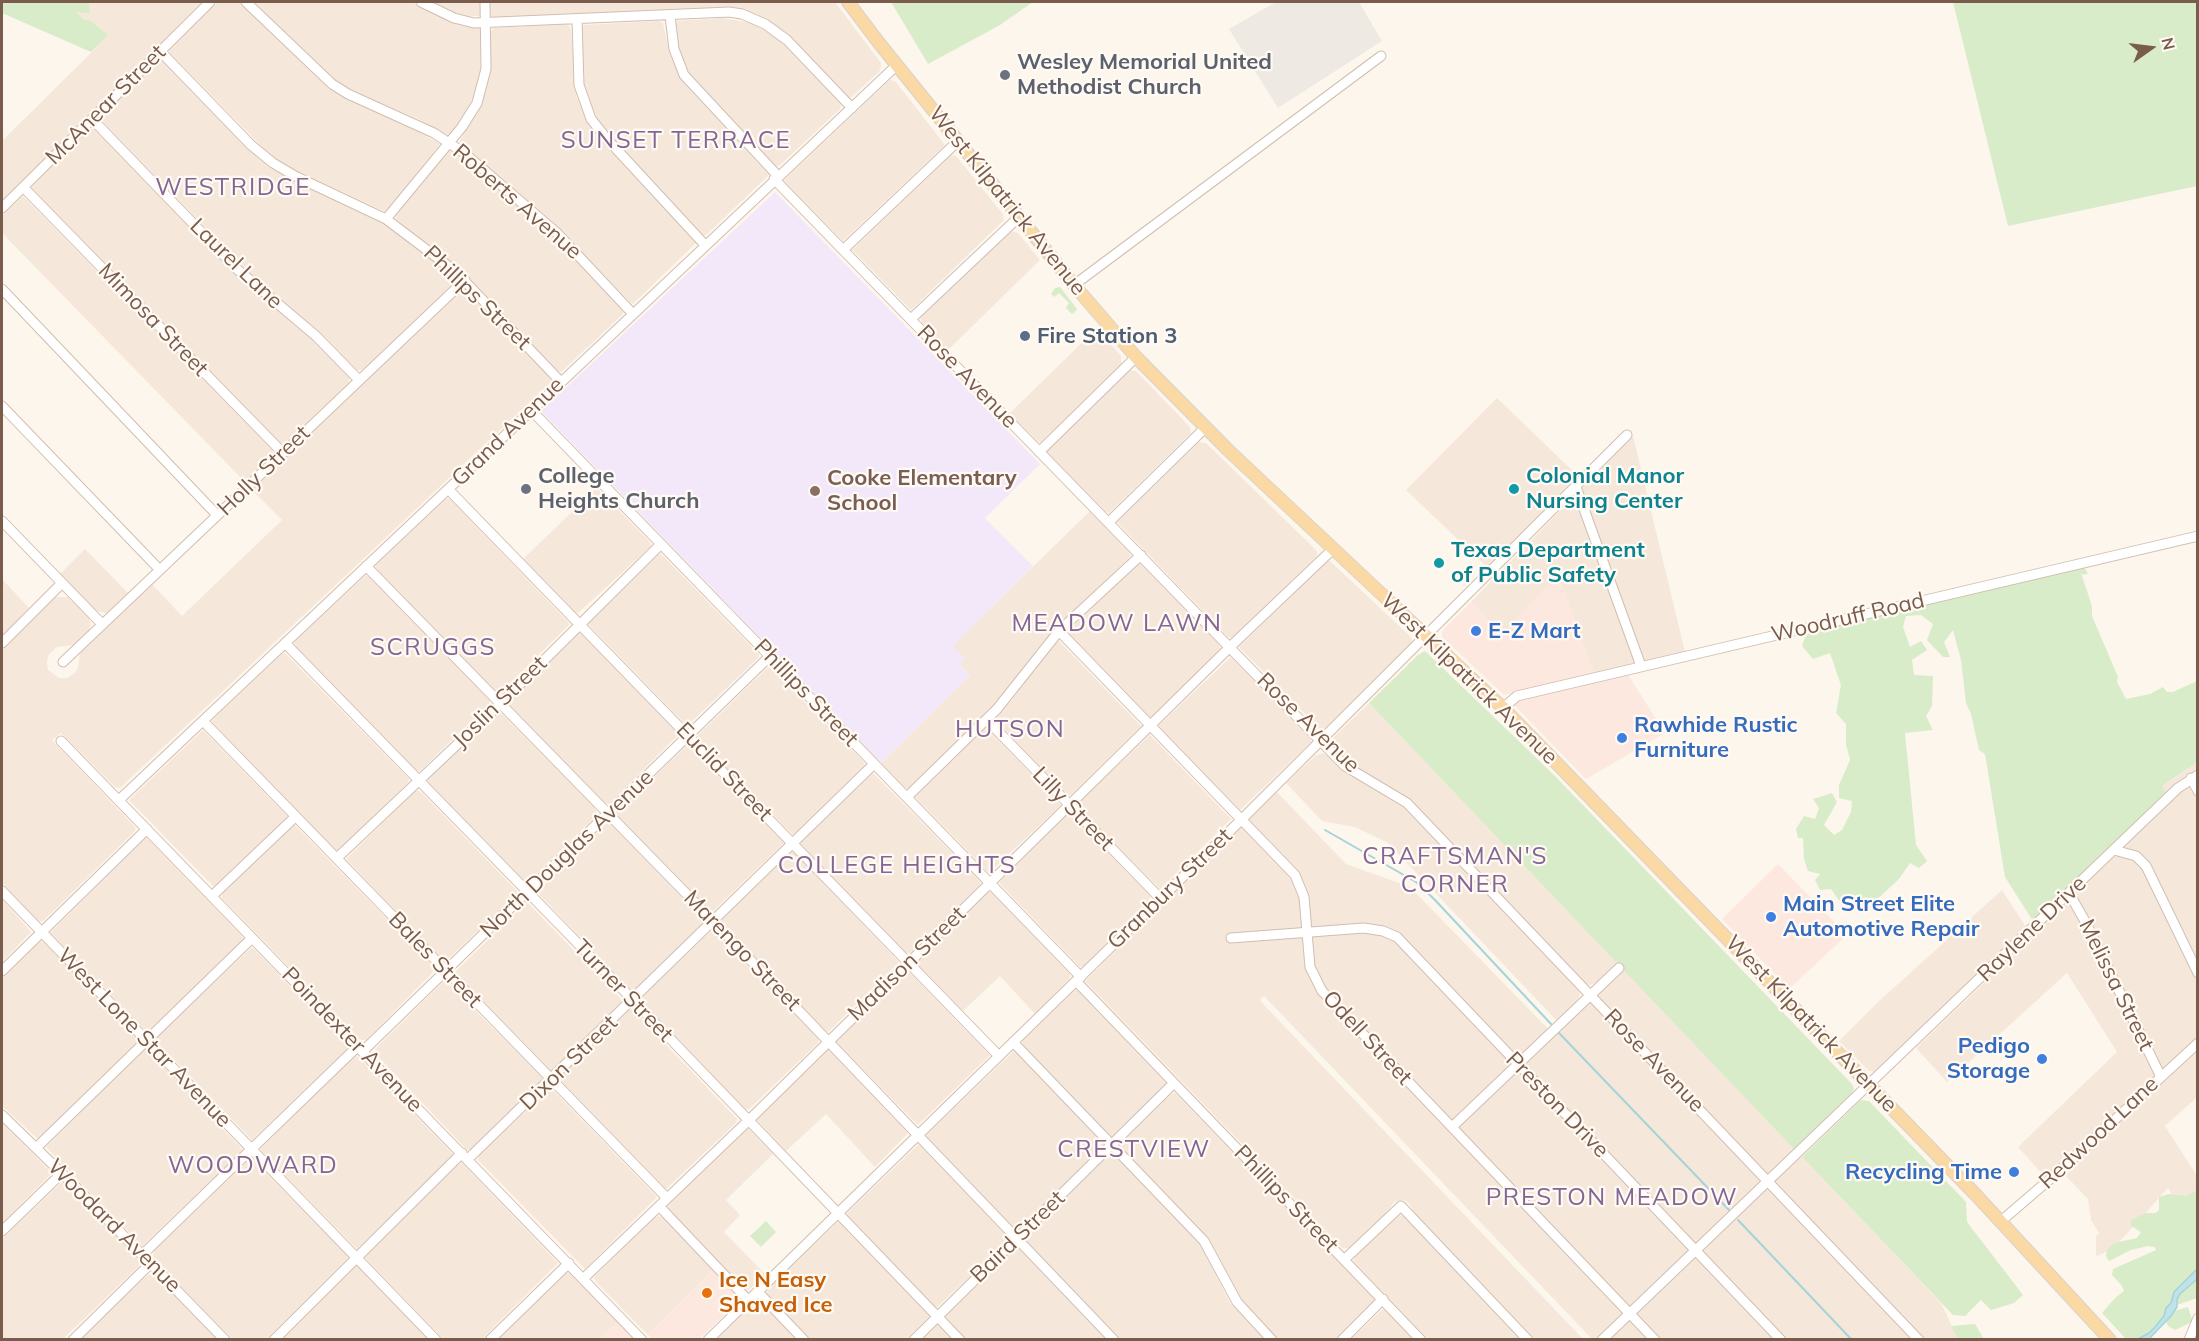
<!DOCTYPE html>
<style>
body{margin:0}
#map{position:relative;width:2199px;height:1341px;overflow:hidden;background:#fdf6ec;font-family:Mulish,sans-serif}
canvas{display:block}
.frame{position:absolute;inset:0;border:3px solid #7a5c4d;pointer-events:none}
.north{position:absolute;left:2121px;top:18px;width:60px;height:60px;-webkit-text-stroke:4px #fffaf3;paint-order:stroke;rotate:76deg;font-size:16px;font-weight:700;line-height:24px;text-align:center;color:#7a5c4d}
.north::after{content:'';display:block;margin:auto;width:21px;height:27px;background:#7a5c4d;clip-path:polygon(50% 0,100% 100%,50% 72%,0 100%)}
</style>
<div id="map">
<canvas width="2199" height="1341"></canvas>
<div class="frame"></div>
<div class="north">N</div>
</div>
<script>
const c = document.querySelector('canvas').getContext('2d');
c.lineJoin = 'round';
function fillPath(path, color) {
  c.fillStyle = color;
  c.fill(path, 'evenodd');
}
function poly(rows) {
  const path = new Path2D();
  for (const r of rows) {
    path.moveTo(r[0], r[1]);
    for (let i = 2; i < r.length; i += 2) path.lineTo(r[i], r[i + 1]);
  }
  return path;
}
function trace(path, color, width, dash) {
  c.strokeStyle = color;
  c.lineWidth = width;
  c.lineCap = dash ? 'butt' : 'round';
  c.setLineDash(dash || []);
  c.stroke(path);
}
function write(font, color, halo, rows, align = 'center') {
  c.font = font + ' Mulish,sans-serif';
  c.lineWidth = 4.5;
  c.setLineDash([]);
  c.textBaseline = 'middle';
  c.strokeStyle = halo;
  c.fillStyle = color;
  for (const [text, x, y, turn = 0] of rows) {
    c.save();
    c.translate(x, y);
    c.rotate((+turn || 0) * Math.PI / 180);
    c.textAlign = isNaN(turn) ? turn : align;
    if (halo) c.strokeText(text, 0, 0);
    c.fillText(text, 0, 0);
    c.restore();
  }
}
const residential = poly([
 [2,2,202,2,2,201,2,141,98,46],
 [218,2,239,2,329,89,347,99,413,128,440,144,386,212,286,166,271,156,170,53,169,50],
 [254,2,411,2,459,25,480,29,481,67,475,92,468,109,451,134,447,135,418,119,347,89,324,72],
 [433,2,480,2,481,16,469,16,456,13],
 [490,2,835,2,881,63,881,67,879,72,849,99,787,34,766,19,748,12,494,18,491,16],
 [723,18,751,23,777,38,841,104,840,109,779,166,775,166,692,78,678,50,674,22,676,21],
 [658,21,663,23,670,55,685,84,769,175,706,235,702,235,611,137,593,113,584,86,581,28,583,25],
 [568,24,571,30,576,95,588,124,599,139,697,242,633,304,631,303,553,222,459,142,477,112,485,91,491,66,491,32,493,28],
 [162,60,248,149,270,168,385,224,456,278,455,282,363,370,357,370,319,331,257,281,102,121,102,116,156,62],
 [890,80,896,82,945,145,843,241,785,183,784,180],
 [90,129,94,129,249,287,312,338,350,377,348,384,285,443,280,443,32,189,32,186],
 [448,151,455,152,521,207,556,239,623,310,623,314,561,372,558,371,462,271,396,219,396,215],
 [951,155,956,156,1003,214,1004,220,911,310,852,250],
 [23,196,272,449,273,455,245,482,2,233,2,216],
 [1011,231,1018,233,1040,260,948,350,922,323,920,317],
 [462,289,466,289,552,379,551,382,120,788,115,787,61,733,52,740,136,828,134,832,43,921,38,922,2,883,2,650,55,597,68,597,89,618,91,624,89,630,73,645,57,647,49,654,47,661,48,670,59,678,67,678,75,673,78,668,80,653,152,584,182,616,282,520,252,490],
 [1097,328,1121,356,1121,364,1041,442,1038,442,1010,413],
 [1125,370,1136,371,1190,427,1191,433,1109,513,1106,512,1047,453,1047,449],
 [1497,398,1578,476,1487,567,1406,490],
 [1633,436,1685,652,1595,674,1502,635,1471,602],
 [1199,442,1206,443,1317,551,1317,556,1232,638,1228,637,1117,522],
 [597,488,650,542,651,546,577,614,523,559],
 [446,499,450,499,570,624,500,693,496,693,375,569,376,565],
 [1090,511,1130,553,1131,556,1044,641,993,707,910,788,905,788,881,763,970,675,959,664,964,658,952,646],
 [85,549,128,593,106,613,96,611,60,574],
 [661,554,759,654,758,658,687,726,588,624,658,555],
 [1327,561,1330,561,1411,637,1412,641,1410,646,1322,731,1239,647],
 [1140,563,1219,643,1221,649,1150,719,1067,635,1067,632,1137,564],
 [366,575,369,576,490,700,489,704,420,771,417,771,294,645,295,641],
 [2,579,29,608,2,636],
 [577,632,582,633,679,734,609,804,604,803,507,703],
 [1059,641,1141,726,1071,795,1068,796,995,720,1012,700,1050,648],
 [285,653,409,779,408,783,338,850,335,850,212,722,213,719,282,654],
 [1231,657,1311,739,1311,742,1240,810,1158,728,1159,725],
 [769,666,863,761,865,765,793,835,696,737],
 [1369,703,1617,963,1596,983,1589,985,1585,983,1413,803,1351,765,1335,749,1333,745,1334,737],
 [499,711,594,806,597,813,596,816,528,882,524,881,428,782,428,778,444,762],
 [987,728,1061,805,989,873,915,797,984,729],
 [203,730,288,817,218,885,213,886,129,800],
 [1150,735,1231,819,1160,889,1076,805],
 [690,745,785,842,711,913,617,817,617,813,685,747],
 [1323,753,1327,755,1345,772,1404,808,1578,989,1580,995,1577,1001,1557,1021,1388,843,1355,827,1322,821,1286,783,1315,756],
 [2197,762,2197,1097,2165,1126,2197,1176,2197,1236,2168,1188,2112,1250,2096,1256,2096,1236,2099,1233,2091,1220,2088,1199,2063,1173,2146,1097,2142,1089,2045,1177,2018,1147,2117,1052,2067,973,1947,1082,1916,1048,2033,936,2038,929,2033,921,2166,792,2162,786],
 [873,773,981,882,980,885,910,953,906,953,801,846,801,842],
 [415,791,419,791,422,793,517,891,517,894,446,961,443,961,346,859],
 [1277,792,1346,864,1410,887,1555,1036,1624,970,1941,1303,1958,1339,1592,1339,1264,996,1260,1000,1265,1006,1583,1339,1535,1339,1414,1213,1410,1204,1404,1200,1394,1202,1385,1214,1350,1248,1342,1248,1086,982,1087,979],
 [1070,813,1151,897,1084,966,1080,967,999,883,1066,814],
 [607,823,610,823,704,920,704,924,635,991,632,991,537,892],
 [294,824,433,966,433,972,366,1040,360,1040,222,898,222,893],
 [146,837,241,935,243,939,240,945,147,1032,50,933],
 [793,851,899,962,828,1032,825,1031,720,924,722,919],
 [2002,890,2026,927,1875,1072,1869,1071,1839,1041,1878,1002],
 [987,892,992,892,1070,974,1070,978,1035,1014,1000,976,963,1011,917,964,917,961],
 [2,899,31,932,2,962],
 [527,902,623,1001,551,1071,455,972],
 [712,930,819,1038,818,1043,749,1109,745,1109,641,1000,642,997],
 [40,941,44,942,140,1040,39,1140,2,1106,2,979],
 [251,948,254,949,348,1046,346,1050,252,1140,154,1039],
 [908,971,990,1055,918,1125,836,1042,836,1039],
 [446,981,542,1077,542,1080,471,1150,466,1149,375,1053,375,1049,443,982],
 [1075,990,1077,990,1166,1083,1165,1088,1113,1137,1110,1137,1022,1046,1023,1040],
 [632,1009,737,1119,736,1123,666,1189,560,1080,561,1076,628,1010],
 [146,1048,243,1150,142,1246,46,1147,142,1050],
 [827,1049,831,1050,908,1133,875,1167,826,1114,786,1151,756,1119],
 [1015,1050,1105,1145,1021,1229,1016,1230,927,1137,927,1134],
 [357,1056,452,1153,452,1157,357,1249,261,1151,261,1148,351,1059],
 [551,1088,657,1197,585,1269,478,1160,480,1154],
 [1175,1093,1374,1297,1373,1304,1336,1339,1277,1339,1236,1296,1208,1240,1118,1146,1171,1094],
 [2,1123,52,1173,2,1223],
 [747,1127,773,1154,726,1200,740,1215,724,1232,766,1275,747,1291,669,1210,668,1205],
 [919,1144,1008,1237,1008,1241,936,1308,848,1217,847,1213],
 [1110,1153,1113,1153,1200,1243,1230,1303,1264,1339,1120,1339,1026,1241,1026,1236],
 [251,1158,347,1255,348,1258,266,1340,232,1339,155,1262,153,1255,155,1250],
 [462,1163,558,1263,482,1339,444,1340,365,1258,366,1255,457,1165],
 [64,1182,139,1259,139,1266,63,1339,2,1339,2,1239,61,1183],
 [1398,1215,1404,1216,1522,1339,1428,1339,1354,1262,1355,1255],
 [658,1216,662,1217,713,1270,648,1335,596,1282,594,1277,654,1218],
 [840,1221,931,1315,907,1339,810,1339,766,1293,768,1288,838,1222],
 [1017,1247,1018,1247,1106,1339,965,1339,944,1315],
 [354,1266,358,1266,429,1339,279,1340],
 [566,1273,569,1273,618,1322,600,1339,497,1340],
 [150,1274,155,1274,218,1339,80,1339,144,1278],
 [759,1300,798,1340,715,1340,755,1301],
 [1384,1309,1415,1340,1350,1340,1382,1310],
 [938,1325,954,1340,920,1340,934,1326]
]);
const commercial = poly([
 [1558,574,1595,674,1504,695,1442,637,1442,631,1471,602,1502,635],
 [1627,673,1665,733,1586,779,1515,706,1517,700],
 [1778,864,1847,935,1789,989,1722,919],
 [713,1270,739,1298,738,1302,699,1339,652,1339,648,1335],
 [618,1322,635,1339,600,1339]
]);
const industrial = poly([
 [1276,2,1359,2,1382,41,1278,108,1229,29]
]);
const education = poly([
 [775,192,1040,464,985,518,1033,566,953,646,965,658,959,664,970,675,881,763,541,411]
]);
const green = poly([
 [2,2,89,2,90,13,76,12,84,20,89,20,108,35,91,52,2,13],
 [891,2,1033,2,1000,25,928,64],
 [1953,2,2197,2,2197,186,2008,226],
 [1060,287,1077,309,1074,313,1072,314,1066,308,1069,303,1059,293,1054,297,1051,294,1055,288],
 [2082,565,2088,573,2084,575,2081,573,2092,606,2092,616,2118,677,2117,682,2126,699,2150,694,2163,687,2167,692,2173,692,2197,681,2197,762,2162,786,2166,792,2033,921,2005,877,1985,754,1979,750,1971,714,1966,703,1961,660,1953,630,1944,642,1950,657,1943,657,1927,640,1933,624,1921,615,1906,616,1903,627,1910,647,1921,641,1927,650,1912,660,1914,675,1933,676,1932,706,1926,716,1933,730,1905,733,1916,845,1927,861,1919,868,1910,863,1899,879,1873,903,1849,909,1838,899,1831,889,1820,890,1815,880,1820,874,1808,871,1804,859,1803,838,1798,838,1796,829,1804,816,1815,819,1819,808,1813,799,1832,793,1837,802,1824,825,1834,835,1842,830,1851,812,1852,801,1839,798,1839,785,1850,760,1846,744,1846,724,1836,713,1841,685,1830,653,1813,659,1802,646,1807,631],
 [1425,651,1552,773,1852,1084,1854,1089,1851,1094,1794,1149,1369,703,1418,655],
 [1861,1100,1869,1101,1966,1202,1967,1222,2023,1295,2014,1303,1991,1310,1981,1300,1965,1316,1953,1315,1802,1157],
 [2197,1190,2197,1269,2175,1292,2171,1303,2166,1308,2164,1316,2149,1333,2138,1339,2125,1338,2102,1313,2115,1298,2124,1291,2122,1286,2112,1275,2113,1269,2156,1250,2155,1247,2148,1246,2131,1250,2109,1261,2106,1256,2107,1250,2114,1243,2137,1238,2141,1232,2131,1226,2131,1220,2145,1213,2155,1213,2159,1210,2159,1197,2168,1194,2186,1196],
 [766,1221,776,1232,761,1247,750,1236],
 [2197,1279,2197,1298,2177,1305,2177,1299,2180,1294],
 [2188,1307,2192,1319,2192,1322,2175,1330,2168,1326,2166,1321,2174,1311],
 [1975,1324,1984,1339,1958,1339,1951,1326]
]);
const water = poly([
 [2197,1269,2197,1279,2180,1294,2177,1299,2177,1307,2171,1316,2149,1339,2138,1339,2149,1333,2155,1327,2164,1316,2166,1308,2171,1303,2174,1292,2197,1269]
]);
const stream = poly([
 [1325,830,1416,882,1435,900,1551,1024],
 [1559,1033,1729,1210],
 [1738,1220,1852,1340]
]);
const minor = poly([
 [246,2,332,84,348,94,434,133,464,153,557,233,633,314],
 [421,2,454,18,474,23,729,12,742,14,765,24,787,40,852,108],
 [670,16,674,49,684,75,778,176],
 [577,19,579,85,591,119,607,139,705,245],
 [160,51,251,145,273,163,295,176,386,219,456,272,561,382],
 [92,119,238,270,316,336,359,380],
 [774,179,1345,766,1407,803,1919,1340],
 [23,187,283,453],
 [2,208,210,2],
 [386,219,462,127,477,103,486,69,485,2],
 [843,250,958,141],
 [1074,285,1381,56],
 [2,289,217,515],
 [911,319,1020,216],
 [2,406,160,570],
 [531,410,1081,977],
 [1039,452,1136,357],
 [1576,487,1641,666],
 [448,489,999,1056],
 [2,521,102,624],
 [1109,522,1205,428],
 [366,566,713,921,1114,1340],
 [1059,631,1295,875,1304,897,1310,967,1322,991,1655,1340],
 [2,643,62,583],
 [285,643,633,1000,960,1340],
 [63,662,465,280],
 [1503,708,1517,696,2198,536],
 [987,720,1160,898],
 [203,721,667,1198],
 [61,741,642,1340],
 [2191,778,2198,791],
 [907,797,997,709,1059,631,1141,555],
 [119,800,897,65],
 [2114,850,2136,856,2146,866,2198,973],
 [337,858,501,703,661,544],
 [2,891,436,1340],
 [2069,893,2086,923,2161,1077],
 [212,896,295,817],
 [1231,938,1364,928,1383,931,1397,937,1781,1340],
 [2,971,147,829],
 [1076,981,1421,1340],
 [1013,1042,1204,1241,1237,1302,1272,1340],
 [363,1051,770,656],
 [2,1115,81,1192,225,1340],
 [1452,1127,1619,968],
 [36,1148,252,938],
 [468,1159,874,764],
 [659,1206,749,1301],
 [2000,1222,2057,1173,2198,1043],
 [2,1231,62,1173],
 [143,1254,358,1046],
 [1345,1259,1401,1206,1528,1340],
 [584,1278,748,1121,1231,646,1333,549],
 [758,1292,804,1340],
 [73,1340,151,1263],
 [274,1340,462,1153],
 [490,1340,569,1263],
 [708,1340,1241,820,1627,435],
 [914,1340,1174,1083],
 [1342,1340,1383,1299],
 [1602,1340,2178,788,2198,775],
 [2189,1340,2198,1318]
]);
const major = poly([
 [848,2,879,43,1074,285,1136,357,1228,450,1503,708,1976,1195,2110,1340]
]);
const markers = [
 [1005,75,6,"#6b7280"],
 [1025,336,6,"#5c6f8a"],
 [526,489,6,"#6b7280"],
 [1514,489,6,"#0f9aa8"],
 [815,491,6,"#8d6e63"],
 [1439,563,6,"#0f9aa8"],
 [1476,631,6,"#3f7fe0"],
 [1622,738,6,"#3f7fe0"],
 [1771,917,6,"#3f7fe0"],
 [2042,1059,6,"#3f7fe0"],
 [2014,1172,6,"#3f7fe0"],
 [707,1293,6,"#e8710a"]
];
const worshipNames = [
 ["Wesley Memorial United",1017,62],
 ["Methodist Church",1017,87],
 ["College",538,476],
 ["Heights Church",538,501]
];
const streetNames = [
 ["McAnear Street",106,105,-45],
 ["West Kilpatrick Avenue",1007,201,51],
 ["Roberts Avenue",517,202,41],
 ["Laurel Lane",236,264,44],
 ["Phillips Street",477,298,44],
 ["Mimosa Street",153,320,46],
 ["Rose Avenue",967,377,46],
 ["Grand Avenue",508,432,-44],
 ["Holly Street",264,471,-44],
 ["Woodruff Road",1848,618,-13],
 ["West Kilpatrick Avenue",1469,679,44],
 ["Phillips Street",806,693,46],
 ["Joslin Street",500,702,-44],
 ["Rose Avenue",1308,723,44],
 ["Euclid Street",724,772,46],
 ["Lilly Street",1073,809,46],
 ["North Douglas Avenue",567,854,-44],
 ["Granbury Street",1170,889,-44],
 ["Raylene Drive",2032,929,-44],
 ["Marengo Street",742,951,46],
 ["Bales Street",435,960,46],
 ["Madison Street",907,964,-44],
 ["Melissa Street",2116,985,64],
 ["Turner Street",623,991,46],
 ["West Kilpatrick Avenue",1811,1024,46],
 ["West Lone Star Avenue",144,1038,46],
 ["Odell Street",1367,1038,47],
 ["Poindexter Avenue",352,1040,46],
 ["Rose Avenue",1654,1061,46],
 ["Dixon Street",569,1063,-44],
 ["Preston Drive",1557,1105,46],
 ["Redwood Lane",2099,1133,-43],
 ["Phillips Street",1286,1199,46],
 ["Woodard Avenue",114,1226,45],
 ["Baird Street",1018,1237,-44]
];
const serviceNames = [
 ["Fire Station 3",1037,336]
];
const cultureNames = [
 ["Colonial Manor",1526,476],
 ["Nursing Center",1526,501],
 ["Texas Department",1451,550],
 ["of Public Safety",1451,575]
];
const educationNames = [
 ["Cooke Elementary",827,478],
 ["School",827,503]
];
const shopNames = [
 ["E-Z Mart",1488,631],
 ["Rawhide Rustic",1634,725],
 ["Furniture",1634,750],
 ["Main Street Elite",1783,904],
 ["Automotive Repair",1783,929],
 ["Pedigo",2030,1046,"right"],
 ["Storage",2030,1071,"right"],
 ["Recycling Time",2002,1172,"right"]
];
const foodNames = [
 ["Ice N Easy",719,1280],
 ["Shaved Ice",719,1305]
];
const neighbourhoodNames = [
 ["SUNSET TERRACE",676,141],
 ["WESTRIDGE",233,188],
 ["MEADOW LAWN",1117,624],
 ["SCRUGGS",433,648],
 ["HUTSON",1010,730],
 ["CRAFTSMAN'S",1455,857],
 ["CORNER",1455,885],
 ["COLLEGE HEIGHTS",897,866],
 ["CRESTVIEW",1134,1150],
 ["WOODWARD",253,1166],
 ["PRESTON MEADOW",1612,1198]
];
fillPath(residential, '#f5e8da');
fillPath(commercial, '#fde8e0');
fillPath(industrial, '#efe9e4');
fillPath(education, '#f3e8fa');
fillPath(green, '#d8ecc9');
fillPath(water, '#bfe3e8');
trace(water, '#a5d3da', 1.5);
trace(stream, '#a5d3da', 2);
trace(minor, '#d1beb0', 11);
trace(major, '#dad1cd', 14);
trace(minor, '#fff', 9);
trace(major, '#fbd9a5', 12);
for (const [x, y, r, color] of markers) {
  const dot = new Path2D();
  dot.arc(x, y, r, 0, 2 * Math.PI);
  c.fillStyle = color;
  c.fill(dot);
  trace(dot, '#fffaf3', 2);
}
write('bold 22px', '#5b616d', '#fffaf3', worshipNames, 'left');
write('22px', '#7a5c4d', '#fffaf3', streetNames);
write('bold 22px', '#4e5e75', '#fffaf3', serviceNames, 'left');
write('bold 22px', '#0d838f', '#fffaf3', cultureNames, 'left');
write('bold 22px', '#785e54', '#fffaf3', educationNames, 'left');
write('bold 22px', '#366cbe', '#fffaf3', shopNames, 'left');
write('bold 22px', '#c56008', '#fffaf3', foodNames, 'left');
c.letterSpacing = '1.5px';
write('24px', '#846695', '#fffaf3', neighbourhoodNames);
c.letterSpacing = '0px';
</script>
